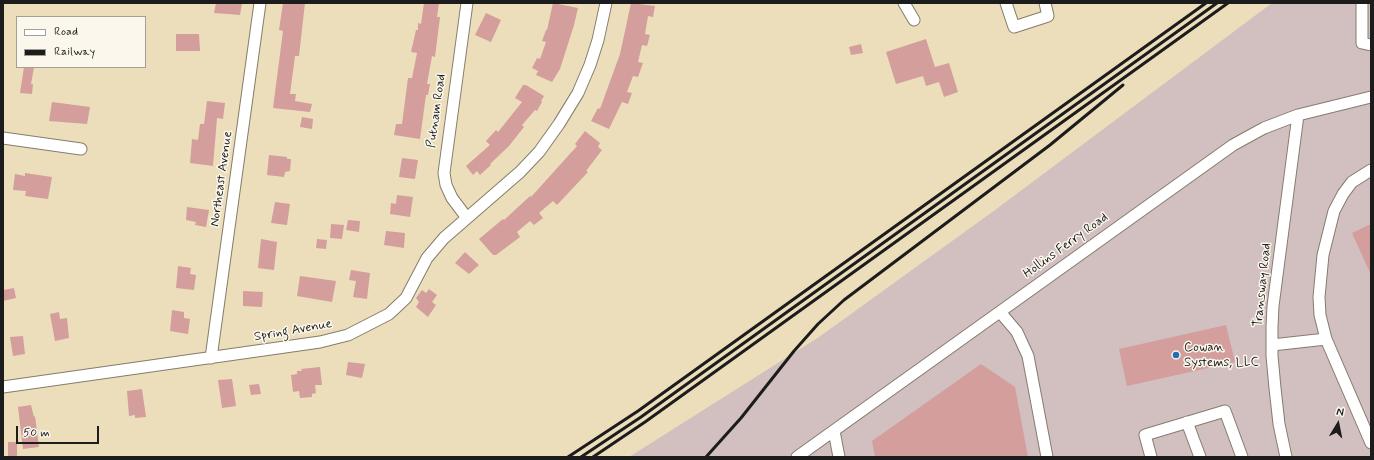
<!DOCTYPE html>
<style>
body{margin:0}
#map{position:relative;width:1374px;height:460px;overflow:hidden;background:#eddebb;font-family:Mynerve,sans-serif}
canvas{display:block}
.frame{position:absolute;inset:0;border:4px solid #1c1c1c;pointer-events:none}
.legend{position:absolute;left:16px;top:16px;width:130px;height:52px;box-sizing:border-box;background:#fbf7ec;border:1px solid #a29f99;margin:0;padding:5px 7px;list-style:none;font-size:12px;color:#1c1c1c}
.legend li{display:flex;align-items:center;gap:8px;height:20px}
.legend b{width:20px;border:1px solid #a29f99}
.north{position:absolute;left:1318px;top:404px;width:40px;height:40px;-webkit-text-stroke:3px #fbf7ec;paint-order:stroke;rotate:10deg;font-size:11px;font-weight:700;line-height:16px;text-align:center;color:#1c1c1c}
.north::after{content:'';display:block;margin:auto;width:14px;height:18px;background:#1c1c1c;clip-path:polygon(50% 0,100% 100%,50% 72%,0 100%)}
.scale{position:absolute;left:16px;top:426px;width:83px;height:18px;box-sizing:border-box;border:2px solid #1c1c1c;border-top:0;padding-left:5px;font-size:12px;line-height:14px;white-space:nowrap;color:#1c1c1c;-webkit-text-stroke:3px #fbf7ec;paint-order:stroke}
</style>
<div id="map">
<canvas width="1374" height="460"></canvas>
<div class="frame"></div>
<ul class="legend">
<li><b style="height:5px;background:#fff"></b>Road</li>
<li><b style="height:5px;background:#1c1c1c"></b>Railway</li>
</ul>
<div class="north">N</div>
<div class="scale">50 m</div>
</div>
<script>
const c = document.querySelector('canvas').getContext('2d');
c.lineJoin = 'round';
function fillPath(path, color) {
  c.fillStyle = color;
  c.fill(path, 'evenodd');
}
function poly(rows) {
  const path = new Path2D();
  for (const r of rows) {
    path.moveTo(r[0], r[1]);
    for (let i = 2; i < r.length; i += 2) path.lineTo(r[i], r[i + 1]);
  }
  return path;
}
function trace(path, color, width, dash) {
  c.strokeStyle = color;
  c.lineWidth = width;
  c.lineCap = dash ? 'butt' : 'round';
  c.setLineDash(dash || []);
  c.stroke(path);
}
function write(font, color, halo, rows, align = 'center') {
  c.font = font + ' Mynerve,sans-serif';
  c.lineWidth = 3;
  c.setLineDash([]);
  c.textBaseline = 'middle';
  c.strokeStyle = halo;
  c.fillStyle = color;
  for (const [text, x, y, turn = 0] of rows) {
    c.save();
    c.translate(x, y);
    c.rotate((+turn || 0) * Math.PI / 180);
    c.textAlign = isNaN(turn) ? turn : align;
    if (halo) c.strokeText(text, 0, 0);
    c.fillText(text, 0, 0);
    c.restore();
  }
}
const industrial = poly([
 [1272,3,1371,3,1371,457,629,457,819,337,995,210]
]);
const building = poly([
 [216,3,242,3,240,15,214,13],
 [283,3,305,3,299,56,295,56,290,94,296,94,295,101,312,104,310,112,273,108,283,31,279,30],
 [424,3,439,3,437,17,440,17,435,57,432,56,427,84,430,84,428,95,426,95,420,139,394,135,396,124,402,124,408,78,412,78,417,53,411,52,416,30,418,30,418,23,421,24],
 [553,3,578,8,574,25,560,69,552,82,536,75,538,71,532,68,537,58,540,59,546,42,542,41,546,30,547,30],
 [631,3,655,6,653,17,648,16,645,34,650,35,647,46,642,45,638,62,643,63,638,77,633,76,627,92,632,93,628,104,622,102,609,129,591,121,598,108,600,109,620,54],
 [486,13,501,20,491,42,475,35],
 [176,34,199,34,200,51,176,51],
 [926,39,935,67,949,63,958,92,944,97,939,82,926,86,923,76,896,84,886,52],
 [861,44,863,53,851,55,849,47],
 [24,67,34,67,31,84,33,84,32,94,20,93],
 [523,85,526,85,544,96,541,101,542,102,537,111,535,110,522,125,524,127,509,146,490,164,491,165,480,175,477,171,473,175,466,166,490,145,486,141,496,130,498,132,522,102,515,98],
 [207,101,225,103,223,119,217,118,213,166,190,163,192,139,198,140,200,124,204,124],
 [52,102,90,107,87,124,49,121],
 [302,117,313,119,312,129,300,127],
 [585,131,600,143,598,147,602,150,586,171,588,172,557,205,553,201,539,213,543,218,534,225,530,221,517,232,520,237,496,255,493,255,479,239,503,219,504,220,530,196,531,197,577,146,575,144],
 [269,155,287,157,287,159,291,159,290,171,285,172,284,177,267,175],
 [402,158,418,160,415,179,399,177],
 [25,173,52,177,48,199,25,196,26,191,13,190,15,174,25,176],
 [397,195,413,197,410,217,390,214,391,203,396,204],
 [275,202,290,204,287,225,271,223],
 [187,207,209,210,206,227,195,225,196,222,186,220],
 [348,220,360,221,359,232,346,230],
 [331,224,344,225,342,239,330,238],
 [1371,224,1371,275,1352,233],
 [386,231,405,233,404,248,384,245],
 [261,239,277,242,274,270,258,268],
 [317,239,327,240,326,249,316,248],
 [465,252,479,265,469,274,455,263],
 [178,266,191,268,190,274,196,275,194,290,176,288],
 [351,270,370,273,367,299,353,297,356,281,349,280],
 [300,276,336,281,332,302,297,296],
 [14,288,16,298,3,301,3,290],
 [429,289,437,295,432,302,436,305,428,317,416,307,419,302,416,298,422,290,426,293],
 [243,291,263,292,262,307,243,306],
 [172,310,184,312,184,318,190,319,188,334,170,331],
 [59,312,60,319,67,318,69,338,55,341,50,314],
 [1226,325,1235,362,1127,386,1119,349],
 [23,336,25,354,13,356,10,337],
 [348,362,365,364,362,378,346,375],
 [981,364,1015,387,1028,457,875,457,872,441],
 [320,367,322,385,315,385,316,393,312,394,312,397,300,398,299,391,293,392,291,375,297,374,297,371,302,371,301,369],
 [232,379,236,406,222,408,218,380],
 [259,384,261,394,251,395,249,385],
 [142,389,146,417,135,418,135,415,129,416,127,391],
 [31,405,34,417,35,416,39,447,23,449,18,407],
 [8,442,17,442,17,456,8,456]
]);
const minor = poly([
 [467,3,444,173,446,185,452,198,467,218],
 [904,3,914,20],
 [1006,3,1014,27,1048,16,1045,3],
 [1362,3,1362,43,1371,45],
 [3,138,81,149],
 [1371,170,1352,182,1343,194,1334,211,1323,255,1319,297,1320,315,1326,339,1371,443],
 [1000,312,1017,332,1028,356,1047,457],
 [1272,345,1326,339],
 [211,358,260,3],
 [3,387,320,342,348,335,389,314,406,298,427,258,444,238,520,172,539,152,559,124,578,93,590,65,598,40,606,3],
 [1187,422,1200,457],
 [834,431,839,457],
 [797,457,1233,145,1264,128,1298,115,1371,97],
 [1151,457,1145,435,1225,411,1242,457],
 [1286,457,1279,424,1275,388,1272,356,1272,327,1273,306,1298,115]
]);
const rail = poly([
 [568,457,638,411,1206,3],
 [581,457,641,417,1217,3],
 [593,457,645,422,1228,3],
 [706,457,741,418,794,351,818,324,844,300,1050,145,1123,85]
]);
const markers = [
 [1176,355,4,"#1f6fb2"]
];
const streetNames = [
 ["Putnam Road",437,111,-82],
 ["Northeast Avenue",222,179,-82],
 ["Hollins Ferry Road",1066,246,-36],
 ["Transway Road",1263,285,-84],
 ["Spring Avenue",293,331,-10]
];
const poiNames = [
 ["Cowan",1184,348],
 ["Systems, LLC",1184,363]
];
fillPath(industrial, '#d2bfc0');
fillPath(building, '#d39e9c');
trace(minor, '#847d6c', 13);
trace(minor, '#fff', 11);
trace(rail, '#1c1c1c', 3);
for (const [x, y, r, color] of markers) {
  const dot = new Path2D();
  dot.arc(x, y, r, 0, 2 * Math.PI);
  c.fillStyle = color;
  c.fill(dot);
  trace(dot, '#fbf7ec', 1.5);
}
write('13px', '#1c1c1c', '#fbf7ec', streetNames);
write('13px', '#1c1c1c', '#fbf7ec', poiNames, 'left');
</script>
